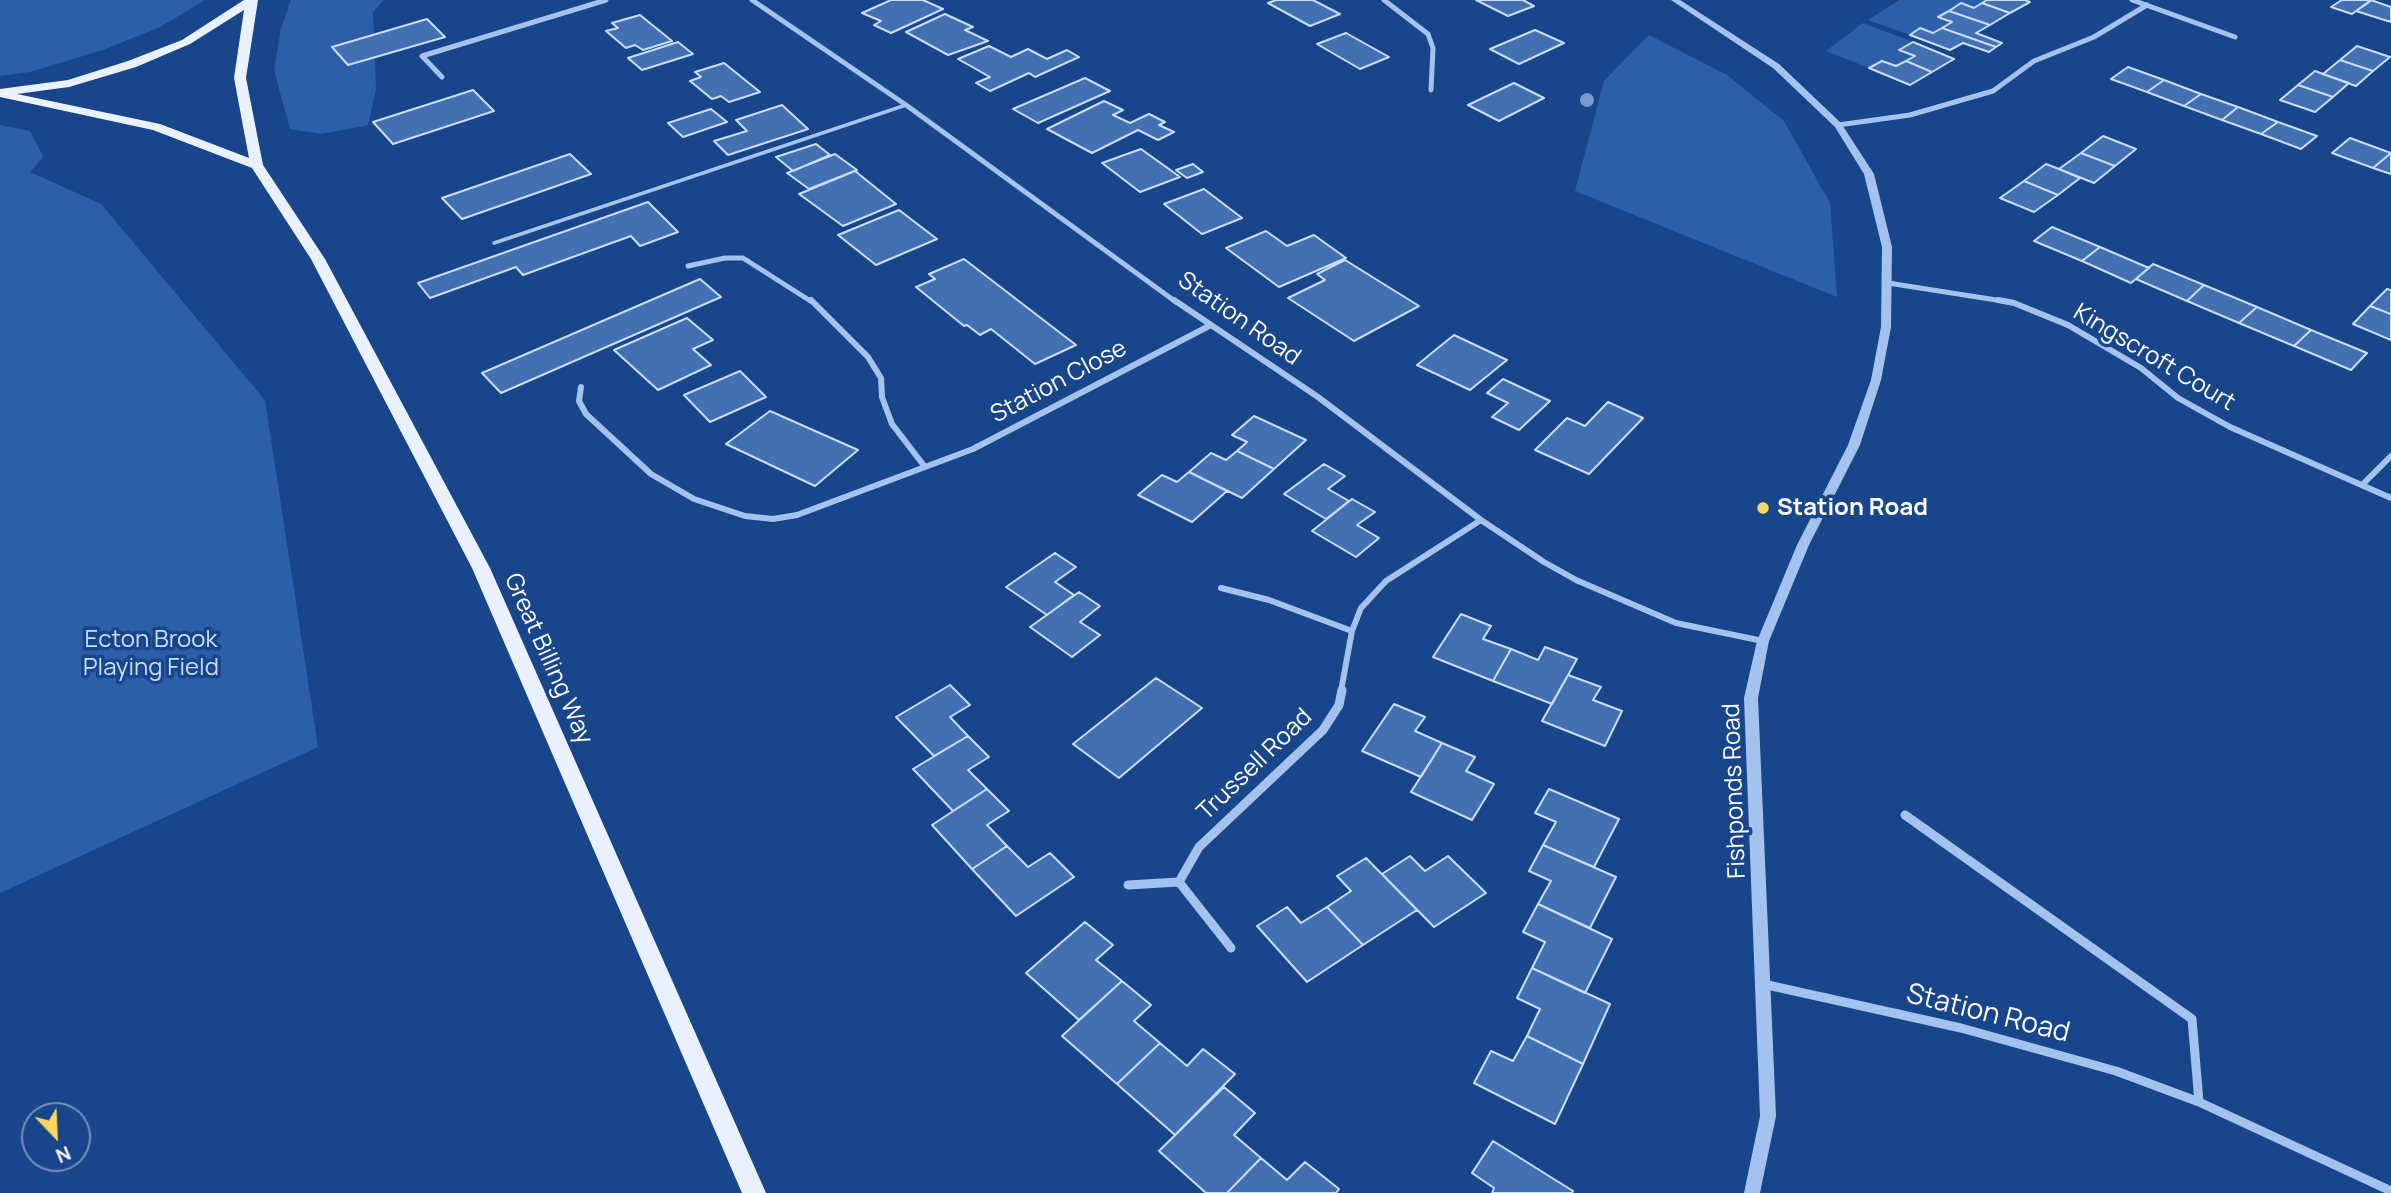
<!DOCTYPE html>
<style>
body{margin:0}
#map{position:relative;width:2391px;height:1193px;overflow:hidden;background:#19468a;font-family:Manrope,sans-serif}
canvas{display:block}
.north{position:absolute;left:21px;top:1102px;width:70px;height:70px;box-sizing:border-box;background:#19468a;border:2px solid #7590b9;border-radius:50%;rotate:157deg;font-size:19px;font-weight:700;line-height:28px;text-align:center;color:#fff}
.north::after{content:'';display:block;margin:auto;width:24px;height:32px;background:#ffd75f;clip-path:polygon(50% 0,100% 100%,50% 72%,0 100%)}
</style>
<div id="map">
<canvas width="2391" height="1193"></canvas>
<div class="north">N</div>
</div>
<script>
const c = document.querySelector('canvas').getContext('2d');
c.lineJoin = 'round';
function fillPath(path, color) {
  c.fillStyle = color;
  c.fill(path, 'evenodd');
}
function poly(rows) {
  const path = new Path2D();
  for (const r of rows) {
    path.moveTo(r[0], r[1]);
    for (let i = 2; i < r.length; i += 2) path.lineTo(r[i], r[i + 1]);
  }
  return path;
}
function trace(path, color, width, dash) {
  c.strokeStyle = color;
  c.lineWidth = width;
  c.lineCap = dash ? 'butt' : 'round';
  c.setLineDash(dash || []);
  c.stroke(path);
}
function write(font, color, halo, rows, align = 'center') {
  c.font = font + ' Manrope,sans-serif';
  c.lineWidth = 7;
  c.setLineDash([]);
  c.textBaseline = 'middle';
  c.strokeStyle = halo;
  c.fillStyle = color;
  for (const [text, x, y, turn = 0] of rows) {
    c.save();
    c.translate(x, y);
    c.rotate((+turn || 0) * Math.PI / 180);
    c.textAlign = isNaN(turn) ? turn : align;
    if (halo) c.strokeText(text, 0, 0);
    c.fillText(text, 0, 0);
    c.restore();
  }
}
const green = poly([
 [0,0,205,0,160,27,103,50,30,72,0,76],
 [291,0,384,0,373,12,376,89,368,125,322,134,290,129,274,70,281,29],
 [1899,0,1987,0,1974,8,1960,3,1939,17,1952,22,1933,33,1921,28,1910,35,1868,20],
 [1863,23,1913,42,1900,50,1915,56,1896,66,1882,61,1869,68,1826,51],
 [1649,35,1727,75,1784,121,1830,203,1837,297,1575,191,1604,81],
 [0,125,30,131,43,157,30,172,101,204,265,400,318,747,0,893]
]);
const building = poly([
 [891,0,923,0,943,9,891,33,874,25,881,21,862,13,891,0],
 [1276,0,1313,0,1340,14,1310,26,1268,3,1276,0],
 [1476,0,1523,0,1534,6,1508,16,1476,0],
 [1987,0,2025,0,2030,2,2010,13,1982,3,1987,0],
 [2342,0,2372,0,2352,14,2331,7,2342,0],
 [2371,0,2391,7,2391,22,2356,11,2371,0],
 [1961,3,1974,8,1982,3,2010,13,1990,25,1949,11,1961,3],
 [1949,11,1990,25,1976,33,2002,43,1996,47,1942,28,1952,22,1938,17,1949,11],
 [945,14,973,27,965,30,988,41,948,55,906,32,945,14],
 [640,15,672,41,643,50,635,45,626,48,606,31,618,28,612,23,640,15],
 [427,19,445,37,348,65,332,47,427,19],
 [1920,28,1933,33,1942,28,1996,47,1989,52,1963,43,1950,50,1910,35,1920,28],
 [1535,30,1564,43,1519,64,1490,49,1535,30],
 [1346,33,1389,57,1360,69,1317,44,1346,33],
 [678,42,693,54,642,70,628,58,678,42],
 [1913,42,1954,59,1932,72,1906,61,1915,56,1899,50,1913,42],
 [989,46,1011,57,1028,49,1047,59,1067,50,1079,57,1035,77,1029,73,990,91,976,83,990,77,958,59,989,46],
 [2357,46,2390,57,2373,71,2340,60,2357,46],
 [2340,60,2373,71,2356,86,2323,74,2340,60],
 [1882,61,1896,66,1906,61,1932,72,1910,85,1869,68,1882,61],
 [724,63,760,92,729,102,721,96,712,99,690,81,701,77,695,72,724,63],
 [2128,67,2164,80,2147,92,2111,79,2128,67],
 [2315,71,2323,74,2349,83,2333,97,2298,85,2315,71],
 [1085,78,1110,91,1038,123,1013,109,1085,78],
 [2164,80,2201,94,2184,106,2147,92,2164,80],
 [1514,83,1544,98,1499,121,1468,105,1514,83],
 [2298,85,2333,97,2315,112,2280,100,2298,85],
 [473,90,494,111,393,144,373,122,473,90],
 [2201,94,2238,107,2222,120,2184,106,2201,94],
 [1104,101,1123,110,1113,115,1130,123,1149,114,1165,122,1159,125,1174,132,1158,140,1138,130,1092,153,1047,129,1104,101],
 [782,105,808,129,728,155,714,141,747,131,736,120,782,105],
 [2238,107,2278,122,2261,134,2222,120,2238,107],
 [711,109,727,122,683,137,668,123,711,109],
 [2278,122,2317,136,2301,149,2261,134,2278,122],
 [2103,136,2136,149,2115,166,2081,153,2103,136],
 [2350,138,2391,153,2373,168,2332,153,2350,138],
 [816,144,830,155,793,171,776,157,816,144],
 [1141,149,1180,177,1140,192,1102,163,1141,149],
 [2081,153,2115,166,2094,183,2059,169,2081,153],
 [2391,153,2391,174,2373,168,2391,153],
 [570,154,591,174,462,219,442,198,570,154],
 [835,154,857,170,809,189,787,173,835,154],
 [1193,164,1203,172,1187,178,1176,170,1193,164],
 [2046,164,2059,169,2080,178,2058,195,2024,181,2046,164],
 [855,171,896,204,843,226,799,194,855,171],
 [2024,181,2058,195,2034,212,2000,198,2024,181],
 [1204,189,1242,218,1202,234,1164,204,1204,189],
 [648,202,678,232,640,246,631,236,523,275,516,267,430,298,418,283,648,202],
 [899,210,937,239,876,265,838,235,899,210],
 [2052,227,2100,247,2082,261,2034,241,2052,227],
 [1266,231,1287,246,1314,235,1346,258,1279,287,1226,248,1266,231],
 [2100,247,2149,268,2131,283,2082,261,2100,247],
 [964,259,1076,345,1035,364,991,329,980,335,967,325,964,326,916,287,935,279,929,274,964,259],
 [1345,260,1419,306,1354,341,1288,298,1325,280,1317,274,1345,260],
 [2153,264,2204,285,2187,301,2136,279,2153,264],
 [700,279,721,297,501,393,482,373,700,279],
 [2204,285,2257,307,2239,323,2187,301,2204,285],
 [2387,289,2391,290,2391,314,2370,306,2387,289],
 [2370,306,2391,314,2391,340,2353,324,2370,306],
 [2257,307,2311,330,2294,346,2239,323,2257,307],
 [687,318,713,340,693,349,711,365,658,390,614,350,687,318],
 [2311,330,2367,353,2351,370,2294,346,2311,330],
 [1454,335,1507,360,1470,390,1417,365,1454,335],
 [740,371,766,397,710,422,684,395,740,371],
 [1503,379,1550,401,1519,430,1492,417,1508,403,1487,393,1503,379],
 [1608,402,1643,418,1589,474,1535,450,1567,418,1585,426,1608,402],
 [770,411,858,450,815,486,726,444,770,411],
 [1254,416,1306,440,1274,469,1237,451,1247,442,1232,435,1254,416],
 [1237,451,1274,469,1242,498,1189,472,1211,453,1226,460,1237,451],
 [1324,464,1345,476,1328,489,1349,501,1326,519,1284,494,1324,464],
 [1189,472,1227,491,1192,522,1138,495,1162,475,1177,482,1189,472],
 [1352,499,1375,512,1357,525,1379,538,1356,557,1312,531,1352,499],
 [1055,553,1076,567,1055,582,1074,595,1047,615,1006,587,1055,553],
 [1079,592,1100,606,1080,622,1100,635,1072,657,1030,627,1079,592],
 [1461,614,1491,626,1483,639,1511,649,1493,681,1433,657,1461,614],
 [1545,647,1577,659,1552,704,1493,681,1511,649,1538,660,1545,647],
 [1568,675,1601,687,1593,700,1622,711,1605,746,1542,721,1568,675],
 [1156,678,1202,708,1119,778,1073,744,1156,678],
 [950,685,970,705,950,717,968,736,934,756,896,717,950,685],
 [1394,704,1425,717,1415,731,1442,743,1421,777,1362,751,1394,704],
 [968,736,989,757,968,770,987,789,953,811,913,769,968,736],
 [1442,743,1475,757,1466,771,1494,784,1472,820,1411,792,1442,743],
 [987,789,1009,811,987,825,1007,846,972,869,932,825,987,789],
 [1549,789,1619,819,1594,867,1543,845,1556,822,1535,813,1549,789],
 [1543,845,1616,877,1590,928,1538,904,1551,881,1529,871,1543,845],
 [1007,846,1028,867,1050,853,1074,877,1016,916,972,869,1007,846],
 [1410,856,1425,871,1448,856,1486,893,1434,927,1382,874,1410,856],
 [1366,858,1417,910,1363,945,1327,907,1351,891,1337,876,1366,858],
 [1538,904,1612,939,1585,993,1532,968,1545,942,1523,932,1538,904],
 [1287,907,1301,923,1327,907,1363,945,1307,982,1257,926,1287,907],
 [1085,922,1113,945,1096,960,1122,981,1079,1020,1026,973,1085,922],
 [1532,968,1610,1004,1583,1064,1527,1036,1540,1009,1517,998,1532,968],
 [1122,981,1151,1005,1134,1021,1160,1043,1117,1084,1062,1036,1122,981],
 [1527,1036,1583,1064,1555,1124,1474,1083,1491,1051,1513,1061,1527,1036],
 [1160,1043,1187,1066,1203,1049,1235,1074,1175,1135,1117,1084,1160,1043],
 [1224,1087,1255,1113,1234,1135,1261,1158,1227,1193,1206,1193,1159,1151,1224,1087],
 [1493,1141,1573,1191,1572,1193,1492,1193,1494,1188,1472,1173,1493,1141],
 [1261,1158,1287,1180,1305,1162,1339,1189,1336,1193,1227,1193,1261,1158]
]);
const service = poly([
 [494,243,906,105]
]);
const minorFar2 = poly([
 [752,0,906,105,1176,302],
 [1384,0,1428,34,1433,48,1431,90],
 [2132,0,2235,37],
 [442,77,422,56,606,0],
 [1838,125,1910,115,1993,91,2034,61,2094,37,2147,5],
 [688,266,725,258,743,258,812,302],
 [1888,283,2009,302]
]);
const minorFar1 = poly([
 [811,300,868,357,881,378,882,397,892,424,925,467],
 [1174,300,1318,397,1481,520,1544,562,1576,580,1676,623,1763,641],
 [1998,300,2014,303,2068,325,2141,368,2178,398,2230,427,2391,498],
 [581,387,579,401,586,414,651,474,694,499,745,516,773,519,797,515,973,449,1209,326],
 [2362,485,2391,456],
 [1221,588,1269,600,1352,631],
 [1341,691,1352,631,1361,608,1386,581,1481,520]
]);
const minor = poly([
 [1905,815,2192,1019,2199,1102],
 [1128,885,1179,882],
 [1231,948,1179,882,1199,847,1323,730,1339,705,1342,690],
 [1763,984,1961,1028,2116,1071,2199,1102,2391,1191]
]);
const tertiary = poly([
 [1671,0,1680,0,1779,64,1841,123,1874,174,1892,247,1891,327,1881,380,1860,445,1809,545,1769,641,1758,698,1776,1116,1760,1193,1744,1193,1760,1116,1744,698,1757,641,1797,545,1848,445,1871,380,1881,327,1882,247,1864,174,1835,127,1773,68,1671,0]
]);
const primary = poly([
 [244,0,258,0,246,78,263,165,325,259,490,568,766,1193,742,1193,472,568,311,259,252,168,153,130,0,97,0,89,68,80,128,61,182,40,244,0],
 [244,10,234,78,249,158,160,124,17,94,69,87,136,67,190,44,244,10]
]);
const trees = [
 [1587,100]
];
const markers = [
 [1763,508,7,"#ffd75f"]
];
const streetNames = [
 ["Station Road",1239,319,35],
 ["Kingscroft Court",2154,358,31],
 ["Station Close",1059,382,-28],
 ["Great Billing Way",548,659,66],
 ["Trussell Road",1255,765,-44],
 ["Fishponds Road",1735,791,-92]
];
const poiNames = [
 ["Station Road",1777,508]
];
const parkNames = [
 ["Ecton Brook",151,640],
 ["Playing Field",151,668]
];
const nearStreetnames = [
 ["Station Road",1988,1014,14]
];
fillPath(green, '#2c5fa8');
fillPath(building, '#4270b3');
trace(building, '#c8ddfa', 2);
trace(service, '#a3c2ee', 3.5);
trace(minorFar2, '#a3c2ee', 5);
trace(minorFar1, '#a3c2ee', 6);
trace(minor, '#a3c2ee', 9);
fillPath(tertiary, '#a3c2ee');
fillPath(primary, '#e9f1ff');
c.fillStyle = '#7999c8';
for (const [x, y] of trees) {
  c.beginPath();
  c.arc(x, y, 7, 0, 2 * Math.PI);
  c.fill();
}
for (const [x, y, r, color] of markers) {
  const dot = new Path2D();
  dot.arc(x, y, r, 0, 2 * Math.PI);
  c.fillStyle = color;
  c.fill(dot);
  trace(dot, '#19468a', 2.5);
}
write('24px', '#fff', '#19468a', streetNames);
write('bold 24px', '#fff', '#19468a', poiNames, 'left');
write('24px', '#c8ddfa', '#19468a', parkNames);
write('28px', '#fff', '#19468a', nearStreetnames);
</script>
